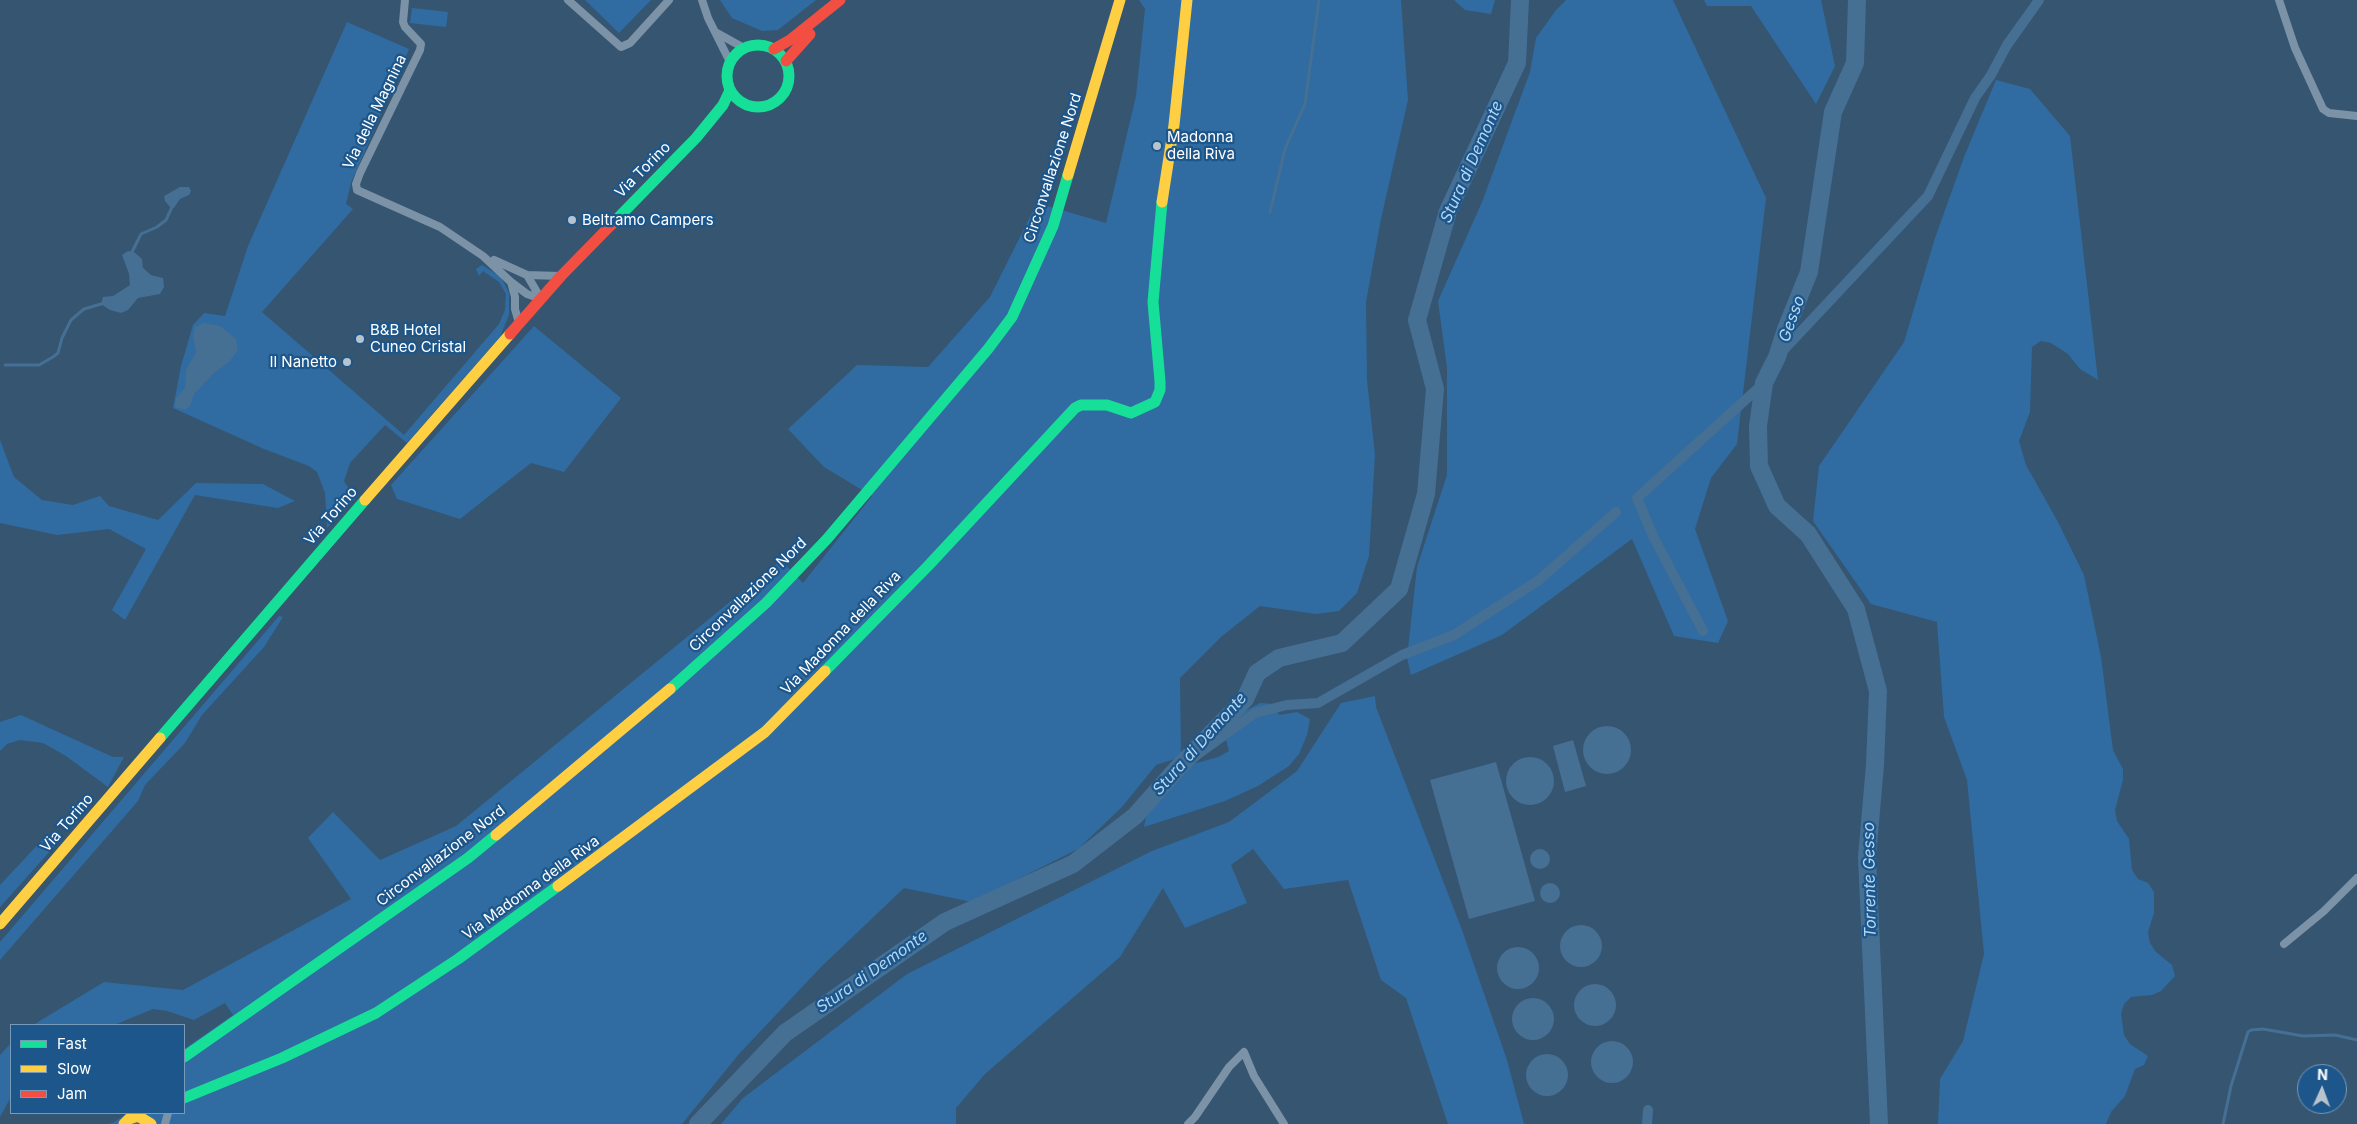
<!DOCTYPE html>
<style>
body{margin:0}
#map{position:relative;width:2357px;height:1124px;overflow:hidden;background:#355571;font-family:Inter,sans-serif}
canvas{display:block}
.legend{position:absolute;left:10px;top:1024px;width:175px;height:90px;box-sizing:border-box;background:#1c568a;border:1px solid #779ab9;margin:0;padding:6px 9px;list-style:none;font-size:15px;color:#fff}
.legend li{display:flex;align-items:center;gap:10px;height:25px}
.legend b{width:25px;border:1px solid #779ab9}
.north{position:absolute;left:2297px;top:1064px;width:50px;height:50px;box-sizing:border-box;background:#1c568a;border:1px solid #779ab9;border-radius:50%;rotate:2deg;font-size:14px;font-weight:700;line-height:20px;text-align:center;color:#fff}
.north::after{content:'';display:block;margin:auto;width:18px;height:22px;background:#b8c4cd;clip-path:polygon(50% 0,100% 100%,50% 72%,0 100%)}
</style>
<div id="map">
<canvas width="2357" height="1124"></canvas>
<ul class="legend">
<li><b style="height:6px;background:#16e098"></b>Fast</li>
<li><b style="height:6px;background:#ffcf43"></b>Slow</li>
<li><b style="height:6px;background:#f24e42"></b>Jam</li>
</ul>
<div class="north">N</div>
</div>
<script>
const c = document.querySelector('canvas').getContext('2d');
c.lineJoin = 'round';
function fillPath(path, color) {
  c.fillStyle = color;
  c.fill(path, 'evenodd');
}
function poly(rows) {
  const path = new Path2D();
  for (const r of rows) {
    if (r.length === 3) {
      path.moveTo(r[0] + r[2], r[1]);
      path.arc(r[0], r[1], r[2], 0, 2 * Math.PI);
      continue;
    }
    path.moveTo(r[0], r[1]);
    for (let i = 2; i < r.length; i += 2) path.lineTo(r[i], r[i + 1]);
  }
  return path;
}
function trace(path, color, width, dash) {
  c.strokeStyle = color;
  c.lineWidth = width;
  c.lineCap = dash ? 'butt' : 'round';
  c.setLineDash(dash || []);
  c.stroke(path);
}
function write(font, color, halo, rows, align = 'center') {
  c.font = font + ' Inter,sans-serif';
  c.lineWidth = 4.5;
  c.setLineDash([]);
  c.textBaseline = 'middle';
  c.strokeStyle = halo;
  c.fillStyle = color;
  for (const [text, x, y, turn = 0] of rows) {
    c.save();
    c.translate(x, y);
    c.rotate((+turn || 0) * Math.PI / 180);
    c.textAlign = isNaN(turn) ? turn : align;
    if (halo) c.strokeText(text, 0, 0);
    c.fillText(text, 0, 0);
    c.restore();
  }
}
const green = poly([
 [585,0,651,0,619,33],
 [720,0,816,0,778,30,762,31,732,18],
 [1139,0,1401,0,1408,100,1381,219,1366,302,1367,380,1375,455,1369,556,1357,593,1339,611,1316,614,1260,606,1221,637,1180,678,1181,757,1156,765,1122,807,1078,849,972,902,904,888,821,967,739,1054,682,1124,107,1124,113,1123,127,1113,184,1113,184,1049,233,1015,225,1003,194,1020,167,1011,153,1009,114,1025,33,1025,104,982,183,990,351,899,308,838,333,812,380,860,456,826,781,560,803,583,872,496,824,467,788,429,857,365,928,367,990,297,1037,203,1106,223,1136,96,1145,9],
 [1454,0,1495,0,1491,14,1465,10],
 [1566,0,1673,0,1766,198,1737,444,1711,478,1695,529,1728,621,1718,643,1674,636,1632,539,1502,635,1411,675,1407,658,1417,567,1447,475,1447,368,1438,301,1482,202,1530,72,1536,38,1556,10],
 [1704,0,1821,0,1835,66,1816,104,1751,6,1707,6],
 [412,8,448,12,446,27,410,23],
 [347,22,409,49,351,183,346,204,353,209,262,312,404,435,499,324,505,310,506,294,499,282,483,271,479,276,476,269,482,265,501,277,509,293,509,315,500,337,407,443,385,425,350,463,344,481,355,499,327,528,325,493,317,472,309,466,264,449,173,408,181,366,193,325,204,313,225,316,248,246],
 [1996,80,2030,89,2070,136,2098,380,2080,369,2068,354,2051,343,2041,341,2032,347,2030,412,2019,441,2026,465,2058,522,2084,575,2101,657,2113,750,2123,769,2123,780,2115,810,2117,821,2129,839,2132,870,2138,879,2148,883,2154,892,2154,913,2148,932,2150,943,2156,952,2172,965,2175,976,2161,991,2152,995,2131,997,2124,1004,2121,1014,2124,1035,2130,1044,2148,1056,2144,1065,2135,1069,2125,1096,2111,1112,2106,1124,1938,1124,1940,1079,1963,1041,1984,954,1967,780,1944,717,1937,622,1871,604,1813,521,1819,466,1904,342,1935,238,1964,157],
 [534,326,621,398,564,472,531,463,460,519,397,499,391,485],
 [0,440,14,477,42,500,73,505,100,496,109,506,158,520,196,483,263,484,295,501,278,508,195,495,125,620,112,610,146,549,109,529,57,535,0,523],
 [279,616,283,617,264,647,202,715,185,743,145,785,138,801,0,960,0,942],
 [1375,696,1376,707,1462,930,1507,1060,1524,1124,1448,1124,1406,998,1381,980,1348,880,1284,889,1253,849,1231,865,1247,903,1185,928,1163,888,1120,957,985,1074,956,1108,956,1124,721,1124,743,1098,907,974,1152,851,1229,822,1297,771,1341,703],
 [1260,703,1274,704,1279,715,1297,712,1310,719,1307,735,1299,754,1289,766,1258,786,1225,801,1144,827,1146,817,1160,795,1170,788,1193,764,1218,757,1229,751,1226,740,1238,715],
 [21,715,113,757,124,757,108,787,66,756,43,743,20,740,7,744,0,751,0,722],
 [44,838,60,840,0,907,0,885],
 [11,1043,11,1097,0,1117,0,1055]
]);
const water = poly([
 [180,187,189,187,191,191,189,195,180,199,174,208,170,207,165,201,164,196],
 [128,251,134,252,142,259,143,268,151,275,163,278,164,287,160,294,138,298,128,310,121,313,110,310,101,304,103,297,113,296,130,285,129,274,122,255],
 [204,323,220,326,236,339,238,350,229,362,214,373,194,394,190,406,185,410,175,407,176,398,185,388,186,370,196,352,193,336,195,327],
 [1607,750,24],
 [1573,740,1586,786,1565,792,1553,746],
 [1530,781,24],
 [1496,762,1535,901,1469,919,1430,780],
 [1540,859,10],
 [1550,893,10],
 [1581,946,21],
 [1518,968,21],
 [1595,1005,21],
 [1533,1019,21],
 [1612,1062,21],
 [1547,1075,21]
]);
const stream = poly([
 [1270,212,1285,149,1305,104,1319,0],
 [132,252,141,234,157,227,166,220,172,207],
 [5,365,39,365,53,357,58,353,62,338,71,320,84,309,101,304],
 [2223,1124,2231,1086,2248,1032,2251,1030,2263,1029,2303,1036,2335,1035,2357,1040]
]);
const canal = poly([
 [1777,357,1928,196,1975,98,1991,75,2007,45,2039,0],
 [1703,631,1653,536,1637,498,1764,383],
 [1176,770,1255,713,1287,705,1318,703,1402,655,1454,635,1539,580,1616,512],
 [1647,1124,1648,1110]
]);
const river = poly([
 [1857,0,1855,63,1833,112,1809,272,1786,329,1777,357,1764,383,1758,426,1759,466,1777,506,1808,534,1856,609,1878,691,1875,765,1867,857,1879,1124],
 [698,1124,785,1033,945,922,1073,864,1135,816,1176,770,1245,699,1257,673,1279,658,1342,643,1399,589,1426,494,1435,389,1417,320,1448,211,1517,63,1520,0]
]);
const street = poly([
 [405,0,403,22,405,27,421,44,420,50,360,173,356,184,357,190,440,227,483,256,511,282,515,297,515,309,519,323],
 [568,0,621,47,630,43,669,0],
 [702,0,708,18,730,62],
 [2279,0,2295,48,2323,109,2329,113,2357,116],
 [717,33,744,48],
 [494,260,527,275,561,276],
 [527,275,541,299],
 [511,282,527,294,541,299],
 [2284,944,2324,911,2357,878],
 [165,1124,168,1113],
 [1188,1124,1195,1117,1229,1067,1244,1052,1254,1076,1284,1124]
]);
const fast = poly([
 [758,76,31],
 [611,225,696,138,723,105,730,90],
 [825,671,928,566,1075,408,1081,405,1107,405,1131,413,1155,402,1160,390,1160,381,1153,302,1162,202],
 [670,689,766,603,827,539,988,349,1012,317,1053,226,1068,175],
 [160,738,365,500],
 [184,1057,468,858,496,835],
 [184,1098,282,1058,376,1013,458,959,558,886]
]);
const slow = poly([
 [1068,175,1120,0],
 [1162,202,1174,125,1187,0],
 [365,500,510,334],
 [496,835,670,689],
 [558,886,765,732,825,671],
 [0,924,160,738],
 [124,1124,129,1119,138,1116,151,1124]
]);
const jam = poly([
 [774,49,790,40,840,0],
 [786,61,810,34],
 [510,334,561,276,611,225]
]);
const markers = [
 [1157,146,5,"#b8c4cd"],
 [572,220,5,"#b8c4cd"],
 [360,339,5,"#b8c4cd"],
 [347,362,5,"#b8c4cd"]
];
const streetNames = [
 ["Via della Magnina",375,112,-64],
 ["Circonvallazione Nord",1053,168,-72],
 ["Via Torino",643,170,-45],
 ["Via Torino",331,516,-49],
 ["Circonvallazione Nord",748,595,-44],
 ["Via Madonna della Riva",841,633,-46],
 ["Via Torino",67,823,-49],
 ["Circonvallazione Nord",441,856,-37],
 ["Via Madonna della Riva",531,888,-36]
];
const poiNames = [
 ["Madonna",1167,137],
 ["della Riva",1167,154],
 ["Beltramo Campers",582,220],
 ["B&B Hotel",370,330],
 ["Cuneo Cristal",370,347],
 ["Il Nanetto",337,362,"right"]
];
const waterNames = [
 ["Stura di Demonte",1472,162,-66],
 ["Gesso",1792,319,-70],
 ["Stura di Demonte",1200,744,-48],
 ["Torrente Gesso",1870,880,-91],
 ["Stura di Demonte",872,972,-35]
];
fillPath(green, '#306ca1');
fillPath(water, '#466f94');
trace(stream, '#466f94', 3);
trace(canal, '#466f94', 10);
trace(river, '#466f94', 18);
trace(street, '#7c92a6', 8);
trace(fast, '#16e098', 11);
trace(slow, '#ffcf43', 11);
trace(jam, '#f24e42', 11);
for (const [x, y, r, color] of markers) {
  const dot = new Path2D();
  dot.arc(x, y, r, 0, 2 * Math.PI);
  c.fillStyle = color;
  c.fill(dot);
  trace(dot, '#1c568a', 2);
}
write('15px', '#fff', '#1c568a', streetNames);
write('15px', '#fff', '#1c568a', poiNames, 'left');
write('italic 16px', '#b2d6f4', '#1c568a', waterNames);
</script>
